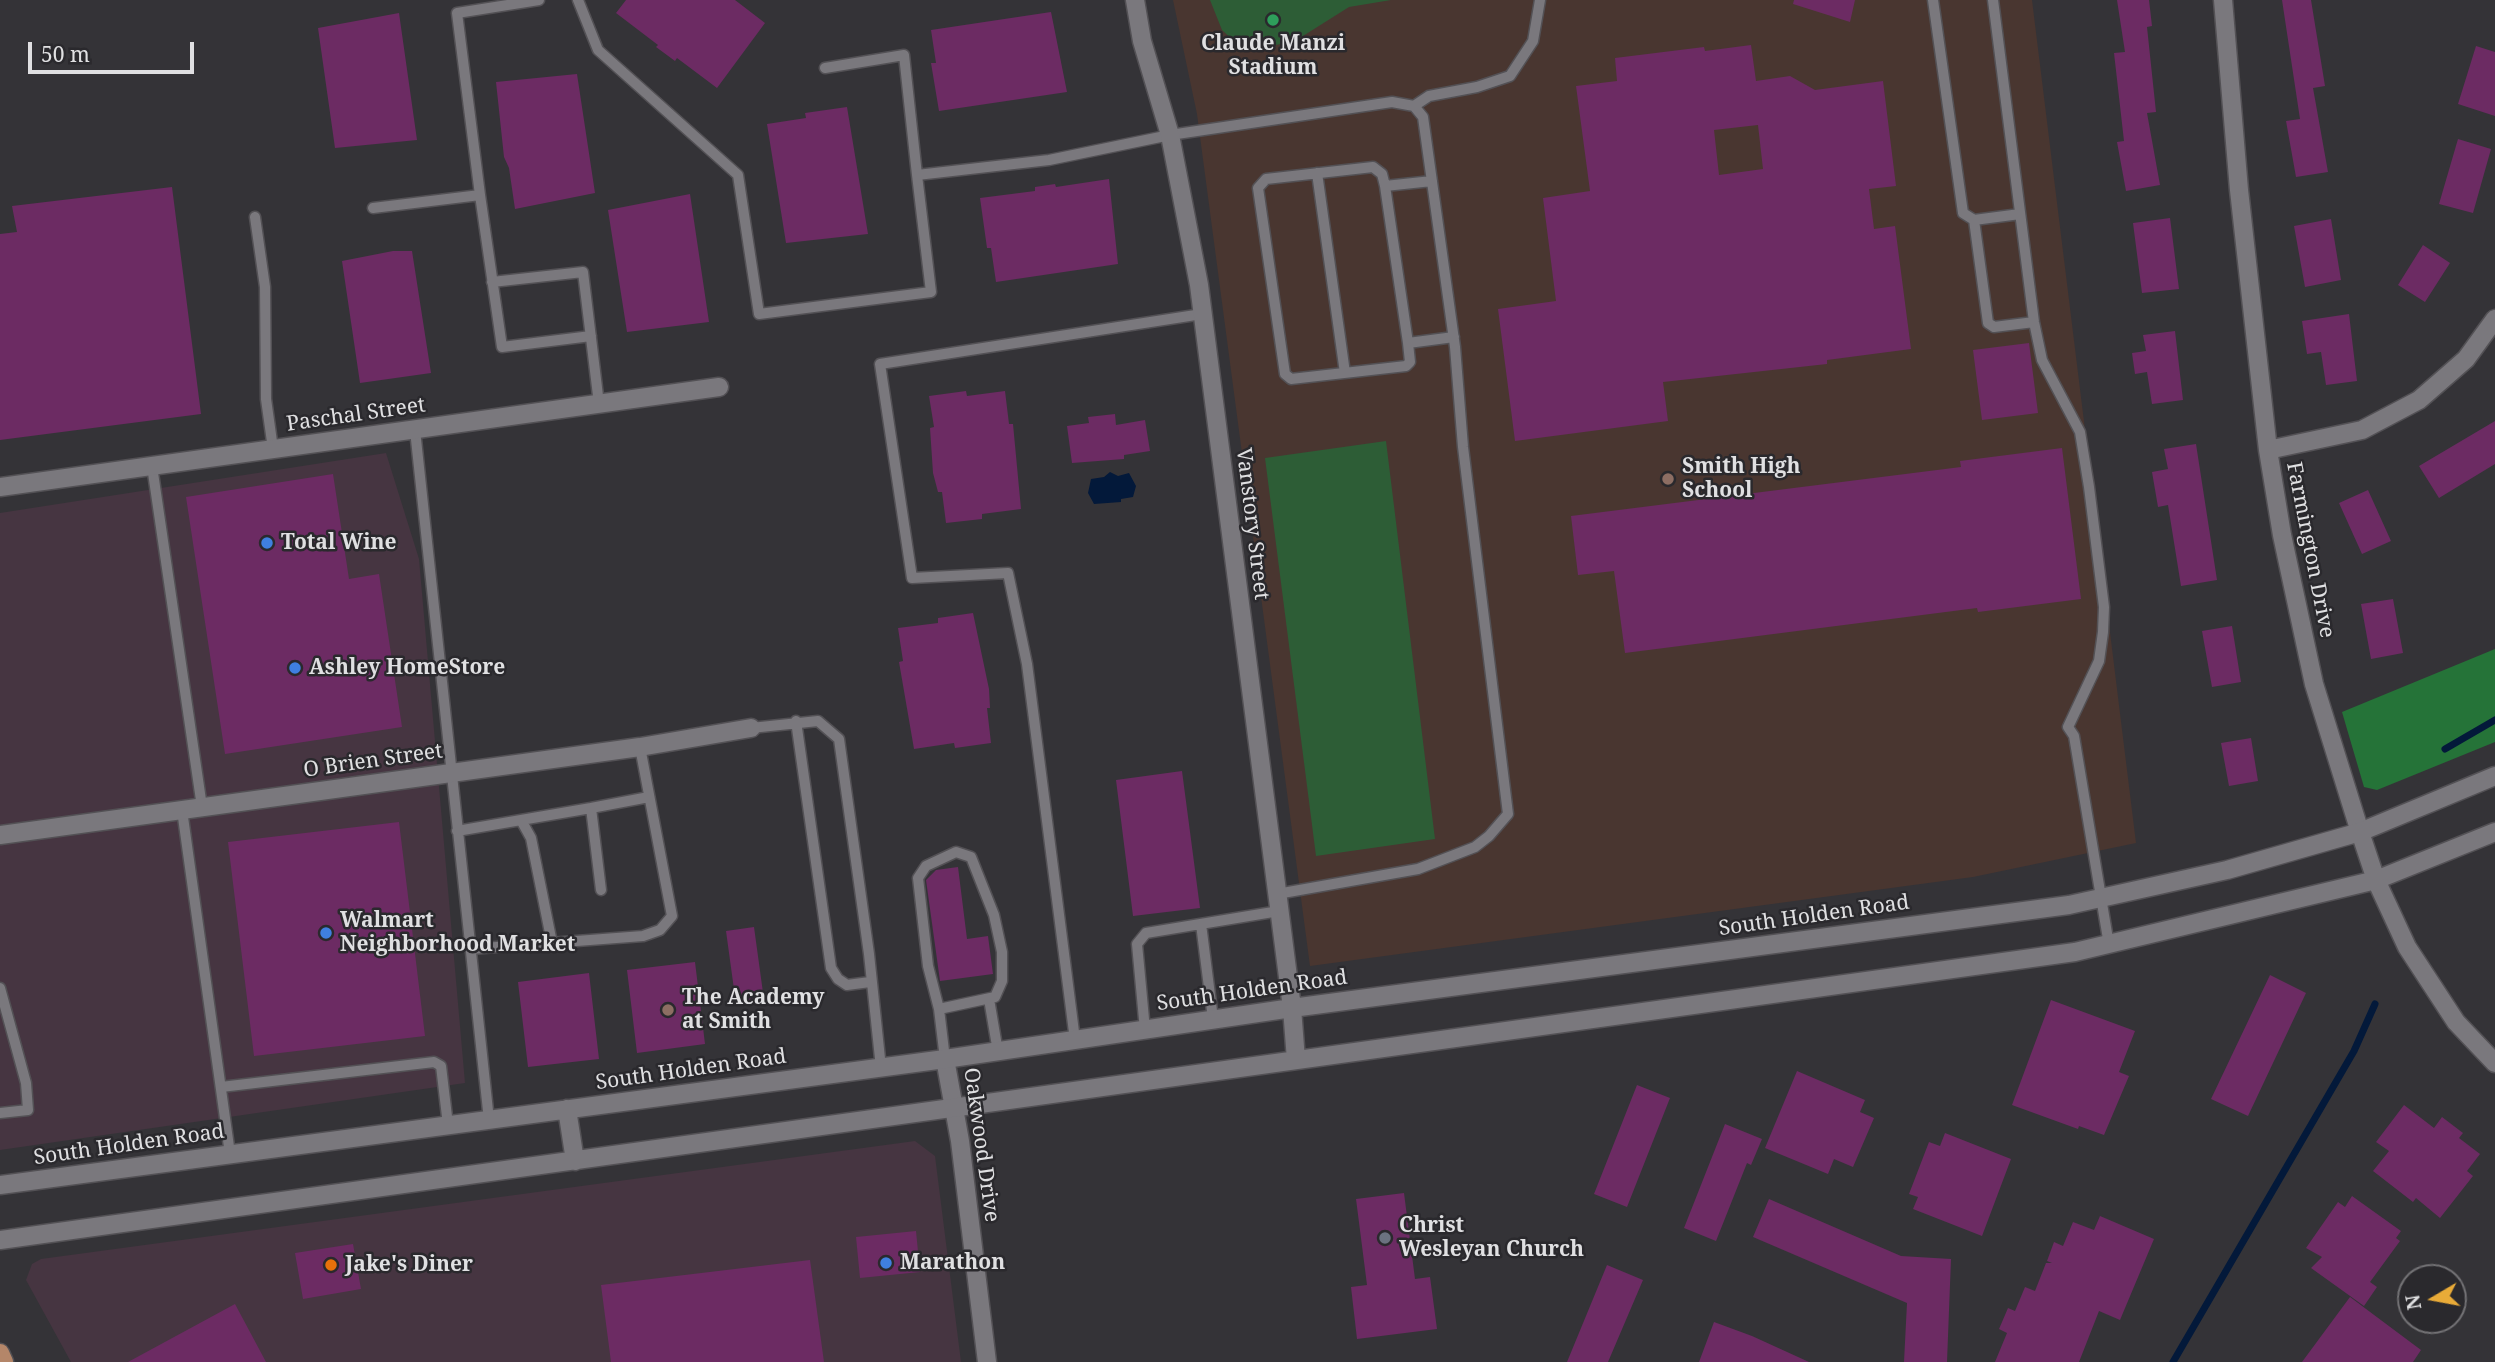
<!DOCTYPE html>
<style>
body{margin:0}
#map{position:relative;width:2495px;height:1362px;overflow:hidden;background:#343337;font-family:"Noto Serif",serif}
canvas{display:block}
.north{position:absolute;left:2397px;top:1264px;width:70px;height:70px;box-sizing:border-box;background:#2a292d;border:2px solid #737275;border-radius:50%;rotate:260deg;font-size:19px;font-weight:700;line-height:28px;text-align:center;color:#e0e0e2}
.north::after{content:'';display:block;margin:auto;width:24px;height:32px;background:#e9ab38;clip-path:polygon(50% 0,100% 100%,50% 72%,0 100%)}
.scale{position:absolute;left:28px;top:42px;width:166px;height:32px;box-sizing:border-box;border:4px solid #e0e0e2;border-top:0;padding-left:9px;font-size:21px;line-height:24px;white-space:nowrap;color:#e0e0e2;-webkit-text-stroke:5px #2a292d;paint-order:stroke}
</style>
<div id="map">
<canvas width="2495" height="1362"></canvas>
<div class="north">N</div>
<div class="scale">50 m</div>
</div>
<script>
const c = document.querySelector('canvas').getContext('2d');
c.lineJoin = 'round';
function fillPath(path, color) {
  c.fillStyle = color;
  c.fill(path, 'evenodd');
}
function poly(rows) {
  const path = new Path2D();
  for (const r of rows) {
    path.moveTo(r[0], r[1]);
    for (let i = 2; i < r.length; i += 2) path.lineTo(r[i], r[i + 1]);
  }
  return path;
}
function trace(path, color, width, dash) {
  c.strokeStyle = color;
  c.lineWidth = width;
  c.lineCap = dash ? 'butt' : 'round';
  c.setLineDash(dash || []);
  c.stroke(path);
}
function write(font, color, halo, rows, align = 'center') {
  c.font = font + ' "Noto Serif",serif';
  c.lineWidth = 5;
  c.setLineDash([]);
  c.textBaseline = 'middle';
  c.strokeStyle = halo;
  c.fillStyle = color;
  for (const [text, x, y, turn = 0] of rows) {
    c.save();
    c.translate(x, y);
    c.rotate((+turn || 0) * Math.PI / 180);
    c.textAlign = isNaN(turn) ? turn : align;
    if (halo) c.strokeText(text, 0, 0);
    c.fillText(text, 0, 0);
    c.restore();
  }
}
const commercial = poly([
 [386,453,419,559,465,1083,0,1150,0,513],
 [915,1141,935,1156,961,1362,71,1362,26,1280,32,1264,41,1259]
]);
const education = poly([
 [1173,0,2032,0,2136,843,1973,877,1310,966,1197,114]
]);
const green = poly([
 [1210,0,1391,0,1349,7,1295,41,1271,46,1237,44,1222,30],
 [1386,441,1435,839,1316,856,1265,458]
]);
const forest = poly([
 [2495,649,2495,742,2377,790,2364,787,2342,712]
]);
const water = poly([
 [1110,472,1118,476,1129,473,1136,486,1133,497,1121,499,1121,502,1094,504,1088,493,1091,479,1104,477]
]);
const stream = poly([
 [2445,749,2495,720],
 [2173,1362,2354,1051,2375,1004]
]);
const building = poly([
 [626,0,735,0,765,23,717,88,677,58,675,61,656,47,658,45,616,13],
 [1794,0,1855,0,1850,22,1793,4],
 [2117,0,2149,0,2152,26,2147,27,2156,112,2147,113,2160,185,2126,191,2117,142,2124,141,2114,53,2125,52],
 [2282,0,2311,0,2325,86,2313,88,2328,172,2296,177,2286,121,2300,119],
 [1051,12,1067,92,939,111,931,63,936,63,931,30],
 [399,13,417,140,335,148,318,28],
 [1751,45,1756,81,1790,76,1815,90,1883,81,1896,186,1869,189,1874,229,1895,226,1911,349,1827,360,1827,364,1663,382,1668,421,1515,441,1498,309,1556,301,1543,198,1590,191,1576,86,1617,81,1615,58,1704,47,1705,51],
 [1758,125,1763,169,1719,175,1714,130],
 [2476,46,2495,52,2495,116,2458,104],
 [577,74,595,193,515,209,509,168,504,157,496,82],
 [847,107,868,234,786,243,767,124,806,118,805,113],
 [2458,139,2491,149,2473,213,2439,204],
 [1109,179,1118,264,996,282,991,248,987,248,980,198,1035,191,1035,187,1055,184,1056,187],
 [172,187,201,414,0,440,0,234,17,232,12,206],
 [690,194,709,322,627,332,608,210],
 [2170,218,2179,289,2142,293,2133,223],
 [2331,219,2341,280,2305,287,2294,226],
 [2423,245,2450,263,2425,302,2398,285],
 [393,251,412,251,431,373,360,383,342,261],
 [2349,314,2357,381,2326,385,2321,352,2307,354,2302,321],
 [2175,331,2183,400,2152,404,2147,372,2135,374,2132,353,2146,351,2143,335],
 [2029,343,2038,413,1982,420,1973,350],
 [966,391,967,396,1005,391,1009,424,1013,424,1021,509,982,514,982,519,946,523,942,492,938,492,933,473,930,428,934,427,929,396],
 [1115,414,1116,425,1145,420,1150,451,1124,455,1124,459,1072,463,1067,426,1089,423,1088,417],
 [2495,421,2495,464,2439,498,2419,466],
 [2196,444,2217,580,2181,586,2168,505,2158,507,2152,472,2168,469,2164,449],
 [2062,448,2081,599,1978,612,1977,608,1625,653,1614,571,1578,575,1571,516,1961,467,1960,461],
 [333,474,349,579,379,574,402,727,225,754,186,497],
 [2368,490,2391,541,2362,554,2339,503],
 [2393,599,2403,653,2371,659,2361,604],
 [973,613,989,689,990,708,987,708,991,743,955,748,954,743,914,749,899,662,903,661,898,628,938,623,938,618],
 [2232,626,2241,682,2212,687,2202,631],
 [2251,738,2258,781,2229,786,2221,743],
 [1182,771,1200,908,1133,916,1116,780],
 [399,822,425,1036,254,1056,228,842],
 [958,867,967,939,988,936,993,974,940,981,926,880,936,870],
 [754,927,764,1000,736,1004,726,931],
 [695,962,705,1044,637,1053,627,970],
 [589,973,599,1059,528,1067,518,982],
 [2270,975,2306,993,2248,1116,2211,1099],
 [2051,1000,2135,1031,2119,1072,2129,1076,2104,1135,2079,1126,2078,1129,2012,1105],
 [1797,1071,1865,1100,1860,1112,1874,1118,1853,1167,1834,1159,1828,1174,1765,1148],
 [1637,1085,1670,1098,1627,1207,1594,1194],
 [2404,1105,2434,1128,2442,1117,2463,1133,2459,1138,2480,1154,2467,1171,2473,1176,2440,1218,2416,1198,2413,1202,2373,1171,2389,1151,2376,1142],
 [1725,1124,1762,1139,1751,1165,1747,1163,1716,1241,1684,1228],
 [1945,1133,2011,1159,1982,1236,1913,1209,1918,1197,1909,1194,1929,1142,1940,1146],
 [1404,1193,1415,1279,1430,1277,1437,1329,1357,1339,1351,1287,1367,1285,1356,1199],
 [2352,1196,2401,1231,2396,1238,2400,1241,2370,1282,2377,1287,2364,1306,2311,1268,2322,1257,2306,1248,2338,1202,2345,1207],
 [1769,1199,1901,1256,1951,1259,1947,1362,1904,1362,1907,1303,1753,1237],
 [2100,1216,2154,1239,2120,1320,2099,1311,2079,1362,1995,1362,2007,1333,1999,1329,2008,1308,2015,1311,2025,1287,2035,1291,2046,1263,2052,1263,2047,1261,2054,1242,2063,1246,2073,1222,2094,1230],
 [916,1231,920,1272,860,1278,856,1237],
 [353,1244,361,1289,303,1299,295,1253],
 [810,1260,824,1362,611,1362,601,1285],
 [1607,1265,1643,1280,1608,1362,1567,1362],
 [2350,1297,2421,1350,2413,1362,2302,1362],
 [235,1304,266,1362,128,1362],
 [1714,1322,1752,1336,1809,1362,1699,1362]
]);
const lane = poly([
 [578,0,598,50,738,175,759,314,931,292,917,175],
 [1933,0,1963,213,1974,220,2020,214],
 [1993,0,2034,322,2042,360,2080,432,2089,487,2104,607,2103,632,2099,661,2068,727,2074,736,2109,945],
 [825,68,904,55,917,175,1049,160,1170,135,1392,102,1414,106,1423,117,1455,347,1463,447,1508,814,1489,836,1475,847,1418,869,1277,894],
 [1414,106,1429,96,1477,87,1510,76,1533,41,1540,0],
 [1317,173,1345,373],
 [1432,181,1385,186,1382,174,1373,167,1266,179,1258,188,1285,374,1291,379,1406,366,1410,362,1408,343,1454,337],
 [1385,186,1408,343],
 [480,195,502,347,591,336],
 [373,208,480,195,457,13,539,0],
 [255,217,265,287,266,399,273,449],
 [1974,220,1988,323,1994,327,2034,322],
 [492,282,583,272,599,404],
 [415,430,489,1120],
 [152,466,202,807],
 [796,721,831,968,838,979,847,985,870,982],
 [751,728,818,721,839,739,869,954,881,1068],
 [591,808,649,797],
 [182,810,230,1154],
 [521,820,591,808,601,890],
 [457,831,521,820,531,838,552,943],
 [1201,924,1213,1019],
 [470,949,643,936,660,930,672,916,640,747],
 [0,988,26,1083,28,1110,0,1113],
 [989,999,998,1052],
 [939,1009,928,966,918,878,926,866,956,852,971,857,994,915,1002,952,1002,981,995,997,939,1009,945,1059],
 [1145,1030,1137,944,1146,933,1279,911],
 [1075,1040,1027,664,1008,573,912,578,880,364,1202,314],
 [221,1087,434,1062,441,1066,448,1125]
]);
const street = poly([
 [2223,0,2239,190,2268,450,2282,535,2314,684,2360,832],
 [2268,450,2362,430,2419,400,2466,359,2495,319],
 [0,487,719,387],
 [0,835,640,747,751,728],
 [945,1059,960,1141,987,1362]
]);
const secondary = poly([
 [1135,0,1142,41,1170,135,1199,285,1292,1008,1296,1060],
 [2360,832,2376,880,2407,947,2456,1022,2495,1063],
 [567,1109,575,1161],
 [0,1185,945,1059,1292,1008,2069,905,2227,870,2360,832,2495,776],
 [0,1240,2075,952,2376,880,2495,832]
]);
const primary = poly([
 [0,1353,4,1362]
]);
const markers = [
 [1273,20,7,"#2e9e5b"],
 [1668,479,7,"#8d6e63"],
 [267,543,7,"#3f7fe0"],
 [295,668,7,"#3f7fe0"],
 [326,933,7,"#3f7fe0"],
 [668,1010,7,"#8d6e63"],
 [1385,1238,7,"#6b7280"],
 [886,1263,7,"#3f7fe0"],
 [331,1265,7,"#e8710a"]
];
const poiNames = [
 ["Claude Manzi",1273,44,"center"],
 ["Stadium",1273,68,"center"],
 ["Smith High",1682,467],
 ["School",1682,491],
 ["Total Wine",281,543],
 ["Ashley HomeStore",309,668],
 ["Walmart",340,921],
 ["Neighborhood Market",340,945],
 ["The Academy",682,998],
 ["at Smith",682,1022],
 ["Christ",1399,1226],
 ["Wesleyan Church",1399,1250],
 ["Marathon",900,1263],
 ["Jake's Diner",345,1265]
];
const streetNames = [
 ["Paschal Street",356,415,-8],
 ["Vanstory Street",1252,524,83],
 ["Farmington Drive",2310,550,79],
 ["O Brien Street",373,761,-8],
 ["South Holden Road",1814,916,-8],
 ["South Holden Road",1252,991,-8],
 ["South Holden Road",691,1070,-8],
 ["South Holden Road",129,1145,-8],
 ["Oakwood Drive",981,1145,82]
];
fillPath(commercial, '#463541');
fillPath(education, '#493630');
fillPath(green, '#2d5d36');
fillPath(forest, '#257338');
fillPath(water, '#03193a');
trace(stream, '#03193a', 7);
fillPath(building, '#6c2b63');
trace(lane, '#535155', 13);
trace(street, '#535155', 21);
trace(secondary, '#535155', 21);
trace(primary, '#535155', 21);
trace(lane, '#7a787d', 10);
trace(street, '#7a787d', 18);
trace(secondary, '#7a787d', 18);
trace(primary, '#b48669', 18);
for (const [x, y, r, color] of markers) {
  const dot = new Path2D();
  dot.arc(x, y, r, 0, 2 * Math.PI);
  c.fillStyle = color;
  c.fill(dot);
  trace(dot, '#2a292d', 2.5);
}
write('bold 21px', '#e0e0e2', '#2a292d', poiNames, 'left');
write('21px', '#e0e0e2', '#2a292d', streetNames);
</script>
